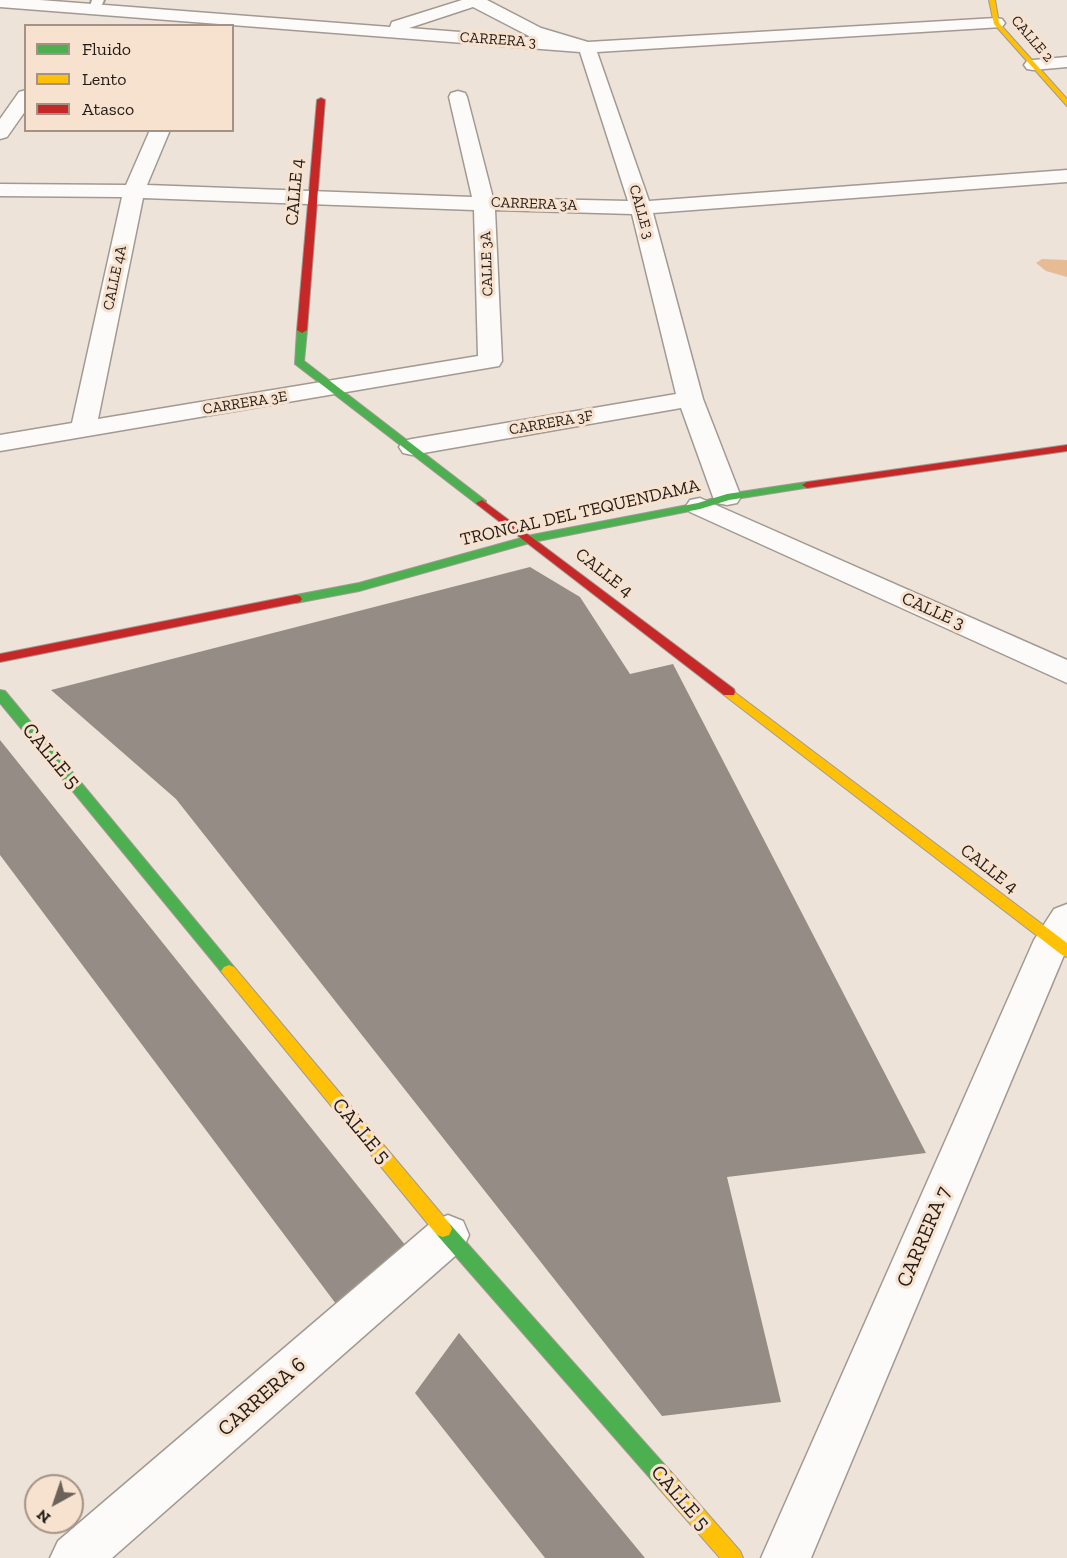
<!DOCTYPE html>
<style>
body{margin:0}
#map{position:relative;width:1067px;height:1558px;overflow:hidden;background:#eee3d9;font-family:"Zilla Slab",serif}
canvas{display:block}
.legend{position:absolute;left:24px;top:24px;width:210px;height:108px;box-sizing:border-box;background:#f7e2d0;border:2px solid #a39386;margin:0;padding:8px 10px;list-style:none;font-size:18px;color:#241c16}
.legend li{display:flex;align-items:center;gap:12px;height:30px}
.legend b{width:30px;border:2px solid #a39386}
.north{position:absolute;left:24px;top:1474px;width:60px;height:60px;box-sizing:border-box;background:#f7e2d0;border:2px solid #a39386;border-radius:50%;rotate:220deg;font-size:16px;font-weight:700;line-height:24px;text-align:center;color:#241c16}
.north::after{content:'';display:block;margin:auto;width:21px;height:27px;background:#6b625a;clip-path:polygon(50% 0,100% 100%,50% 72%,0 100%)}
</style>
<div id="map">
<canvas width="1067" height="1558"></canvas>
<ul class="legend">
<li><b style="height:8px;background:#4caf50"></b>Fluido</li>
<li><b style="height:8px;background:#ffc107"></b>Lento</li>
<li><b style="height:8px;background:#c62828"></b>Atasco</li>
</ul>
<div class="north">N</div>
</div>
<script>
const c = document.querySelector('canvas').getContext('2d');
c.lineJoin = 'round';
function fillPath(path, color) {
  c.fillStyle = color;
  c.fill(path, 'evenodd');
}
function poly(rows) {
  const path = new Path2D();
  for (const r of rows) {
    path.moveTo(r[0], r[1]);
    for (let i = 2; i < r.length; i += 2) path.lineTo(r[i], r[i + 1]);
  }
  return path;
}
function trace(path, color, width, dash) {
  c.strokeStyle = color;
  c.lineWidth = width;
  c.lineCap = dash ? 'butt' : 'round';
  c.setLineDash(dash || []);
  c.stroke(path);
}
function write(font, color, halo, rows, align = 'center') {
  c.font = font + ' "Zilla Slab",serif';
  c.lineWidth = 6;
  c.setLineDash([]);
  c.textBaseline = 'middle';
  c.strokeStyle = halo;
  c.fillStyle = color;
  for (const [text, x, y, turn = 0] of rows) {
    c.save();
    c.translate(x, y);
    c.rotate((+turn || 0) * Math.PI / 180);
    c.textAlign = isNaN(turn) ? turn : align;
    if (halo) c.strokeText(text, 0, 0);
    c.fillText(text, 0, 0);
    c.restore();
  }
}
const water = poly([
 [1042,259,1067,260,1067,277,1046,271,1036,263]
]);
const building = poly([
 [530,567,580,597,630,674,673,664,926,1153,727,1177,781,1402,662,1416,176,799,51,690],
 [0,740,430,1276,360,1336,0,855],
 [459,1333,645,1558,545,1558,415,1393]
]);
const lane = poly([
 [92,0,104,0,99,11,91,11,89,9,92,0]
]);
const street = poly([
 [0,0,40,0,390,27,392,22,462,0,487,0,541,28,588,42,996,18,1002,19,1005,23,1002,27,597,52,649,201,1067,170,1067,182,653,213,703,399,741,497,737,503,727,505,717,503,713,497,681,408,412,455,403,453,399,447,403,441,412,439,676,394,632,214,495,210,502,361,499,366,0,451,0,435,72,423,122,197,0,196,0,184,126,185,150,130,170,130,147,185,472,197,449,97,451,93,458,91,465,93,467,97,493,198,628,201,580,52,0,7,0,0],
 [473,7,529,36,536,38,409,28,473,7],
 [143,198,474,210,478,356,98,419,143,198],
 [1067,57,1067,67,1033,70,1027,69,1024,65,1027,61,1033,60,1067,57],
 [26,90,26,110,7,137,0,139,0,119,19,92,26,90],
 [700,498,1067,660,1067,683,690,512,686,506,690,500,700,498],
 [1067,904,1067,948,811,1558,761,1558,1034,940,1054,909,1067,904],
 [448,1215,463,1221,469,1235,463,1249,112,1558,50,1558,58,1541,433,1221,448,1215]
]);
const fast = poly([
 [302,327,307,330,304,361,486,501,486,505,478,505,295,364,297,330,302,327],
 [807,482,811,483,811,487,729,500,700,509,533,542,359,591,296,603,290,599,296,595,359,583,532,535,698,503,727,494,807,482],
 [0,690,5,691,234,967,237,971,234,975,229,977,224,975,0,703,0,690],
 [443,1221,449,1223,671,1472,674,1479,671,1486,664,1489,657,1486,437,1235,434,1229,437,1223,443,1221]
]);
const slow = poly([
 [989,0,995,0,999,23,1067,99,1067,106,994,24,989,0],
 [729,688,1067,943,1067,957,1062,955,724,695,723,692,729,688],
 [229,965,234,967,449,1223,452,1229,449,1235,443,1237,437,1235,224,975,221,971,224,967,229,965],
 [664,1469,671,1472,740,1551,743,1558,720,1558,657,1486,654,1479,657,1472,664,1469]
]);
const jam = poly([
 [321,98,325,100,307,330,302,333,297,330,317,100,321,98],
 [1067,445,1067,451,807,488,802,485,807,482,1067,445],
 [482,500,734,689,735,692,734,695,724,695,478,505,476,503,482,500],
 [296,595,300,596,302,599,300,602,0,662,0,654,296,595]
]);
const farStreetnames = [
 ["CALLE 2",1032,39,49],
 ["CARRERA 3",498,40,4],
 ["CARRERA 3A",534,204,2],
 ["CALLE 3",641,212,74],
 ["CALLE 3A",487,264,-92],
 ["CALLE 4A",115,278,-78],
 ["CARRERA 3E",245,403,-9],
 ["CARRERA 3F",551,423,-10]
];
const streetNames = [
 ["CALLE 4",295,192,-85],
 ["TRONCAL DEL TEQUENDAMA",580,513,-13],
 ["CALLE 4",604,573,38],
 ["CALLE 3",933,611,24],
 ["CALLE 4",989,869,38]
];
const nearStreetnames = [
 ["CALLE 5",51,756,50],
 ["CALLE 5",361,1131,50],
 ["CARRERA 7",924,1237,-67],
 ["CARRERA 6",262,1397,-41],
 ["CALLE 5",680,1498,49]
];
fillPath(water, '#e7bb94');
fillPath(building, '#958d85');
trace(lane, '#a29992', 4);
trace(street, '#a29992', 3);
trace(fast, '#a29992', 2);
trace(slow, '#a29992', 2);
trace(jam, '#a29992', 2);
fillPath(lane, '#fcfbf9');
fillPath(street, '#fcfbf9');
fillPath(fast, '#4caf50');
fillPath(slow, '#ffc107');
fillPath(jam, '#c62828');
write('15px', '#241c16', '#f7e2d0', farStreetnames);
write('18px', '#241c16', '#f7e2d0', streetNames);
write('21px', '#241c16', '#f7e2d0', nearStreetnames);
</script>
